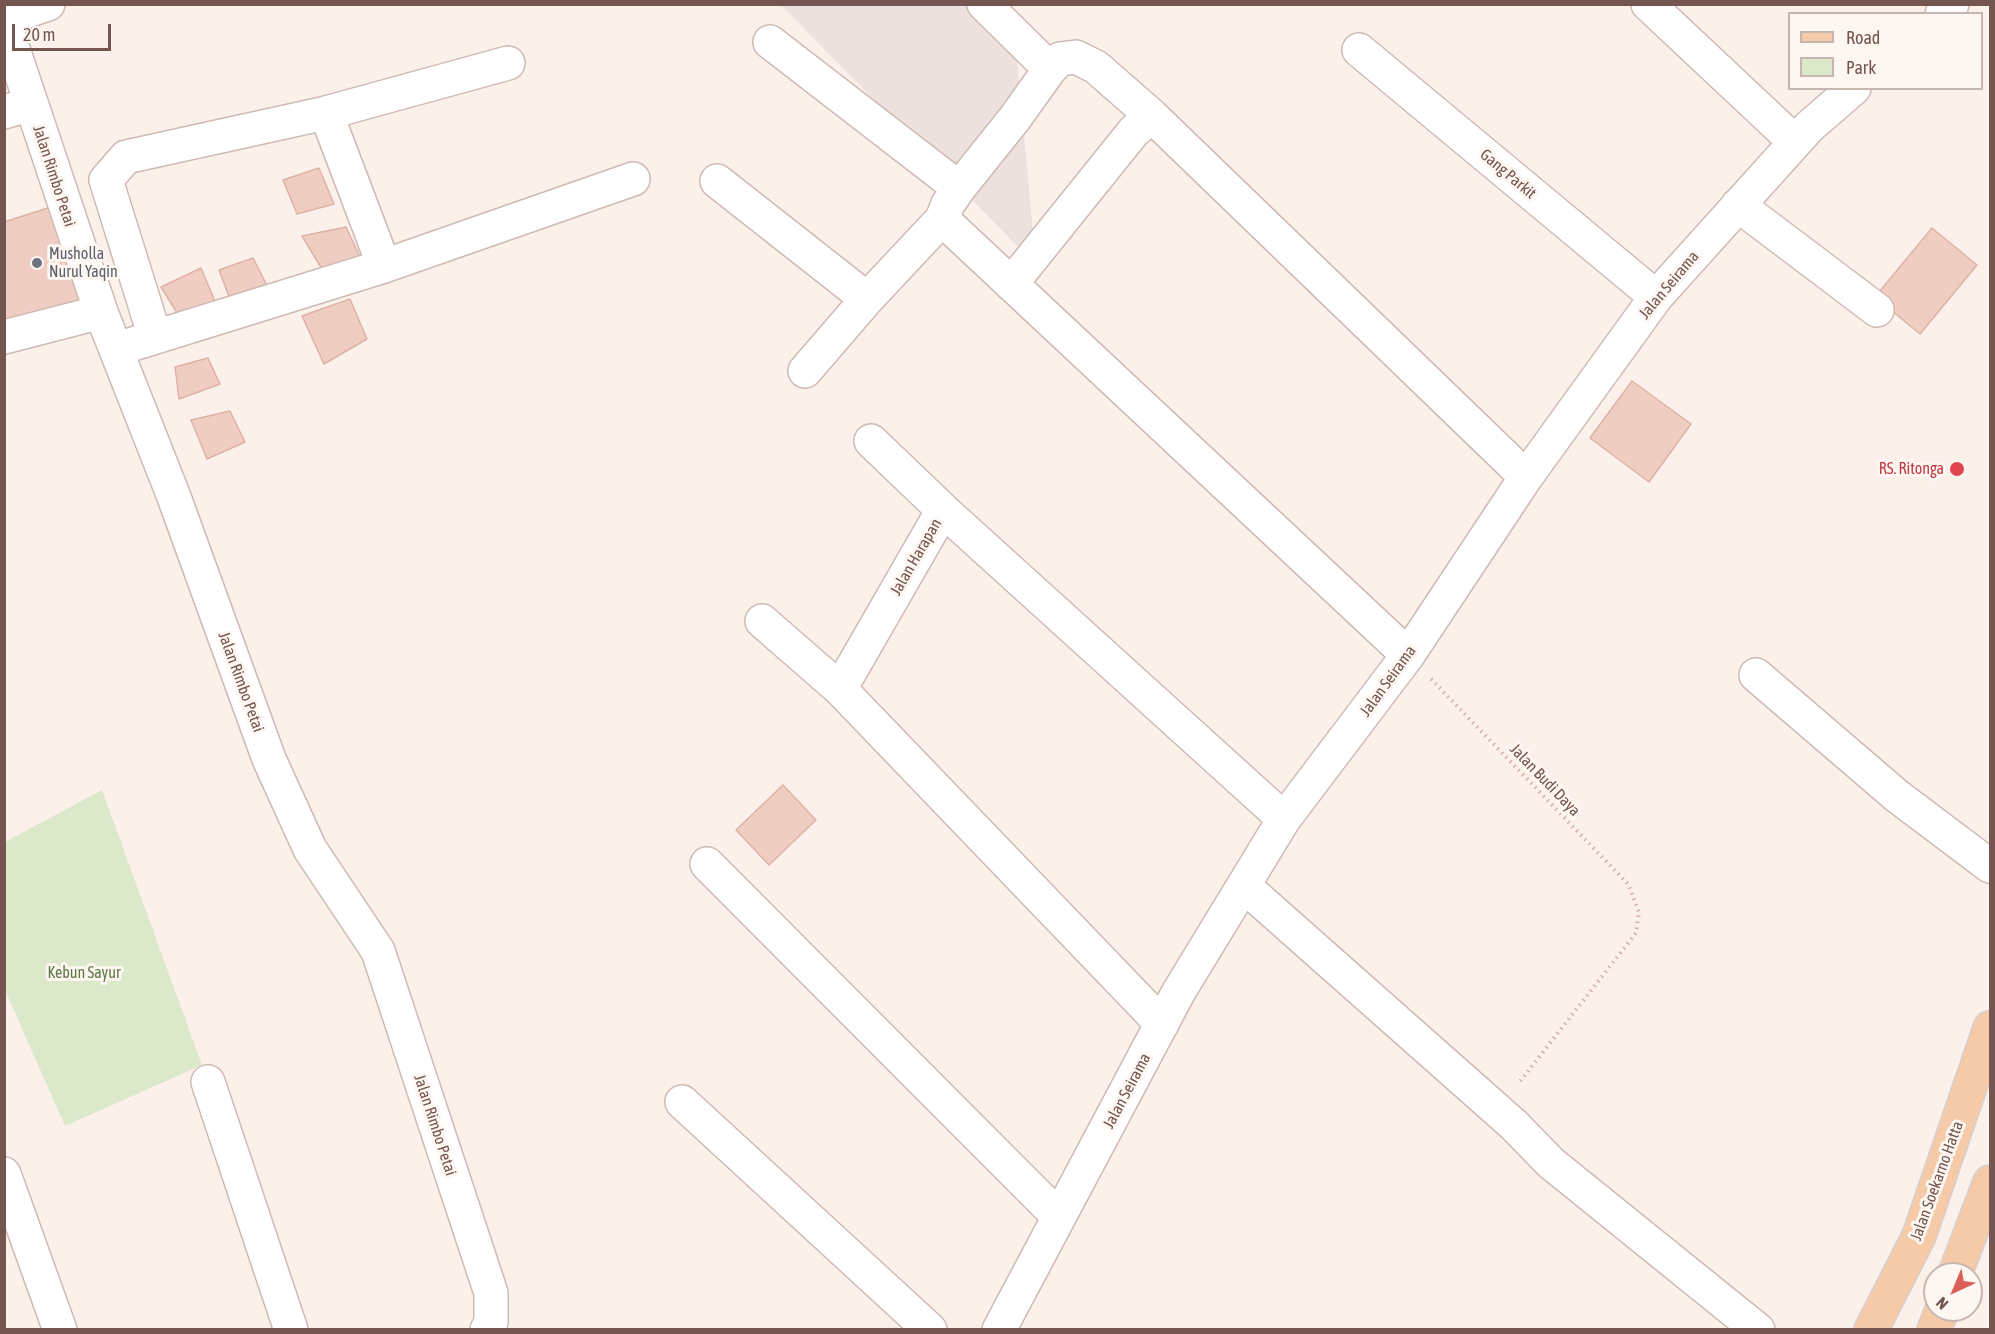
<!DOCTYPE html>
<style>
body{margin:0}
#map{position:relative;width:1995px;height:1334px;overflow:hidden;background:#fbf1ea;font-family:"Asap Condensed",sans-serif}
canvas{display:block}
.frame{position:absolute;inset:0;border:6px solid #74554f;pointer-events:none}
.legend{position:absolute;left:1788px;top:12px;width:195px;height:78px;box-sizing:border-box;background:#fef6f0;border:2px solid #c7b6b0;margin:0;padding:8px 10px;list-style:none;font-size:18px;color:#74554f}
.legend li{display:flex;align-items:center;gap:12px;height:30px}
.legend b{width:30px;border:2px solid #c7b6b0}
.north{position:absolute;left:1923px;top:1262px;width:60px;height:60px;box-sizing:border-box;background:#fef6f0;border:2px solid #c7b6b0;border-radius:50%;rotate:224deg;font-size:16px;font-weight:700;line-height:24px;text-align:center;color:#74554f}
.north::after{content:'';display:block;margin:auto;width:21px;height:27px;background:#db5f59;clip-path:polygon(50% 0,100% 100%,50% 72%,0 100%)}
.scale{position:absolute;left:12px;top:24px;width:99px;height:27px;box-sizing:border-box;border:3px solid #74554f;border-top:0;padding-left:8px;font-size:18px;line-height:21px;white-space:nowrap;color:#74554f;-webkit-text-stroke:4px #fef6f0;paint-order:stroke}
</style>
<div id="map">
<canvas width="1995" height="1334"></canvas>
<div class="frame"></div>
<ul class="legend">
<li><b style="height:8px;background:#f4caa8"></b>Road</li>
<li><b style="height:16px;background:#dbe8c9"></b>Park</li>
</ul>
<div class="north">N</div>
<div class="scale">20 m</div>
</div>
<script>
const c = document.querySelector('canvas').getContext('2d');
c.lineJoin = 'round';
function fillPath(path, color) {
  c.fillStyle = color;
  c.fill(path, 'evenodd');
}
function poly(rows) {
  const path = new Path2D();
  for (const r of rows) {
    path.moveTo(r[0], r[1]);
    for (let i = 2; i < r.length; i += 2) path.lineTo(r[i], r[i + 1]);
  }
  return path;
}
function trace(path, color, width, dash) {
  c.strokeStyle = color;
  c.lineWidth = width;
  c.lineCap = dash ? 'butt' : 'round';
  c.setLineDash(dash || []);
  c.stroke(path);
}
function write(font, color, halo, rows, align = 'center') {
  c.font = font + ' "Asap Condensed",sans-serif';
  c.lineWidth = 6;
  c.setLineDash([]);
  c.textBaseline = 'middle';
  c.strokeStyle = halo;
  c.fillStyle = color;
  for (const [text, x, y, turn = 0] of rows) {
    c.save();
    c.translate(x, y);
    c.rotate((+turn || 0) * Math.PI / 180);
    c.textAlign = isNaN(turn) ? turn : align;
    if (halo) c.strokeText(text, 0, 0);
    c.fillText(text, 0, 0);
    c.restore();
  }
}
const industrial = poly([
 [781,5,1012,5,1036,265]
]);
const green = poly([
 [102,790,202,1065,65,1126,5,990,5,842]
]);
const building = poly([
 [319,168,334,204,297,214,283,180,319,168],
 [51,207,84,303,4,322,4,222,51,207],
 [346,227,361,259,328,279,302,236,346,227],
 [1932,228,1977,265,1920,334,1875,297,1932,228],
 [253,258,271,293,233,307,219,270,253,258],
 [201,268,217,306,184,324,161,287,201,268],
 [350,299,367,339,324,364,302,316,350,299],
 [208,358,220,384,179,399,175,367,208,358],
 [1632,381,1691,424,1649,482,1590,438,1632,381],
 [230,411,245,442,207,459,191,420,230,411],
 [783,785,816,820,769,865,736,830,783,785]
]);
const path = poly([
 [1431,679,1628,884,1639,912,1636,933,1518,1084]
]);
const street = poly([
 [984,4,1050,69],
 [1648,4,1795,142],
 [1942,14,1952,4],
 [4,19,48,4],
 [4,22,101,312,174,497,269,759,310,849,378,951,491,1293,491,1322,487,1330],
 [770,42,959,188],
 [1359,50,1656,297],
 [4,112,31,104],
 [326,113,384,266],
 [717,181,867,299,942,219,948,204,959,188,1015,118,1050,69,1060,59,1076,57,1096,67,1152,116,1526,477],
 [1738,205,1877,310],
 [942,219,1408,655],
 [1011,284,1134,131,1152,116],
 [4,337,101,312],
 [155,337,106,180,126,157,326,113,508,63],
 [133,344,384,266,633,179],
 [805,371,867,299],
 [943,510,1284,819],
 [762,621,840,689,1162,1024],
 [1756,675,1897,796,1990,866],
 [840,689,943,510,871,441],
 [707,864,1059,1217],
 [1244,886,1514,1125,1551,1163,1758,1330],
 [208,1082,291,1330],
 [682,1102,930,1330],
 [4,1174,60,1330],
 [999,1330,1178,993,1284,819,1408,655,1526,477,1656,297,1809,127,1854,88]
]);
const primary = poly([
 [1955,1274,1990,1182],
 [1871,1330,1919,1236,1990,1028],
 [1934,1330,1942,1310]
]);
const markers = [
 [37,263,6,"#6b7280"],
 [1957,469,8,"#e0444e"]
];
const streetNames = [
 ["Gang Parkit",1508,174,40],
 ["Jalan Rimbo Petai",54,176,72],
 ["Jalan Seirama",1669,285,-50],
 ["Jalan Harapan",916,557,-60],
 ["Jalan Seirama",1388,681,-54],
 ["Jalan Rimbo Petai",241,682,70],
 ["Jalan Budi Daya",1545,780,46],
 ["Jalan Seirama",1127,1091,-62],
 ["Jalan Rimbo Petai",435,1125,72],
 ["Jalan Soekarno Hatta",1937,1181,-70]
];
const worshipNames = [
 ["Musholla",49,254],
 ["Nurul Yaqin",49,272]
];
const healthNames = [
 ["RS. Ritonga",1944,469]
];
const parkNames = [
 ["Kebun Sayur",84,973]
];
fillPath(industrial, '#ebe2df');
fillPath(green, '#dbe8c9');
fillPath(building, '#efcdc3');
trace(building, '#e0b1a5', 1.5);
trace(street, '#cfbab3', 36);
trace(primary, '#d8cfce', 36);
trace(path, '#d4b0a6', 4, [1.5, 4.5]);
trace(street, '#fff', 33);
trace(primary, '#f4caa8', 33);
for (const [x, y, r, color] of markers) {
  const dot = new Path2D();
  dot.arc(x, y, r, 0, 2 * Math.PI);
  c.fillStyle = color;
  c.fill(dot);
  trace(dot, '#fef6f0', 2);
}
write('16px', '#74554f', '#fef6f0', streetNames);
write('16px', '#5b616d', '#fef6f0', worshipNames, 'left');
write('16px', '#be3a42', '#fef6f0', healthNames, 'right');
write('16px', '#5e7947', '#fef6f0', parkNames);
</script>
